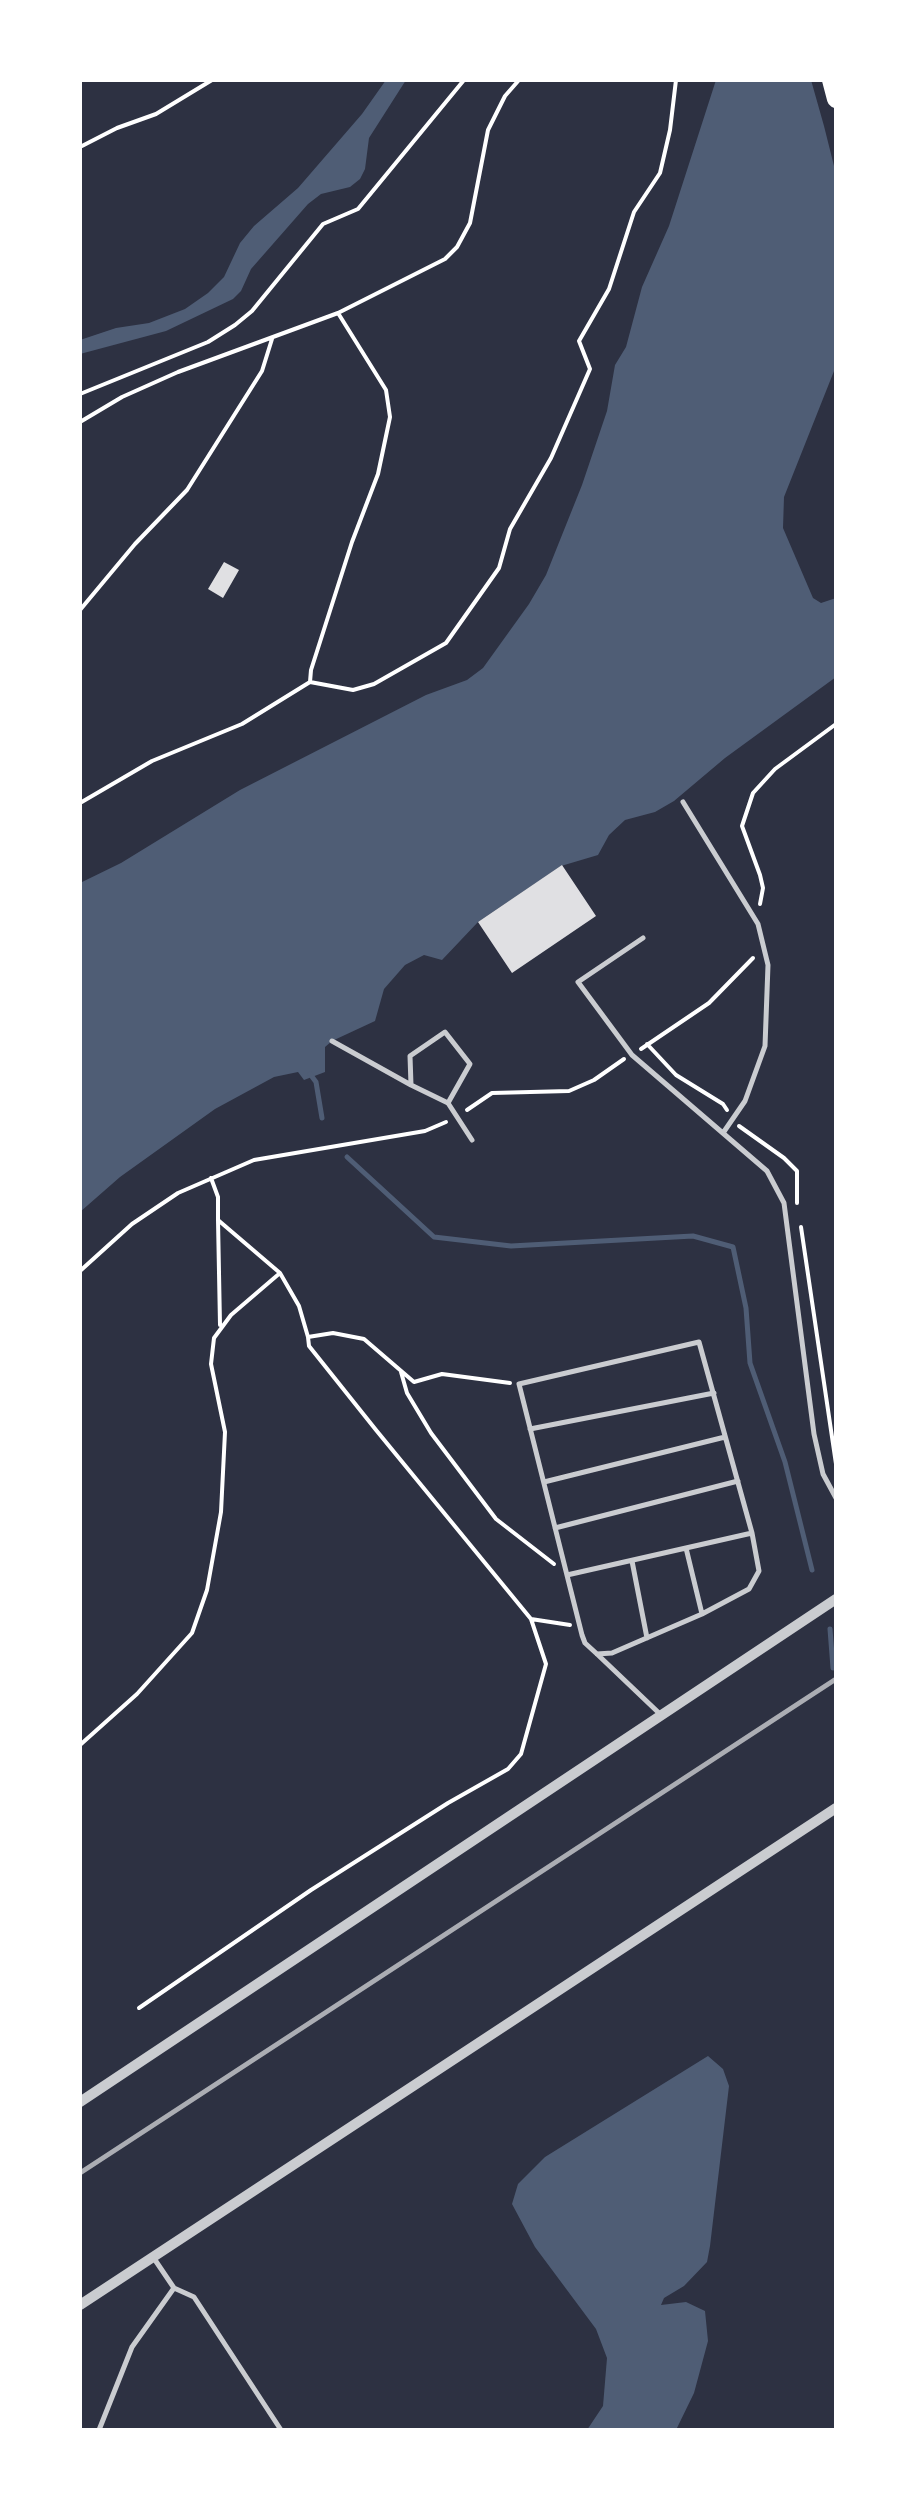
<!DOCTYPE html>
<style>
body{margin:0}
#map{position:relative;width:916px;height:2510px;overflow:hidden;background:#2d3142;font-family:"Open Sans",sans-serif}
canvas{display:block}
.frame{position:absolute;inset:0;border:82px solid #fff;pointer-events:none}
</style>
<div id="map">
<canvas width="916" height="2510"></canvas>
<div class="frame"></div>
</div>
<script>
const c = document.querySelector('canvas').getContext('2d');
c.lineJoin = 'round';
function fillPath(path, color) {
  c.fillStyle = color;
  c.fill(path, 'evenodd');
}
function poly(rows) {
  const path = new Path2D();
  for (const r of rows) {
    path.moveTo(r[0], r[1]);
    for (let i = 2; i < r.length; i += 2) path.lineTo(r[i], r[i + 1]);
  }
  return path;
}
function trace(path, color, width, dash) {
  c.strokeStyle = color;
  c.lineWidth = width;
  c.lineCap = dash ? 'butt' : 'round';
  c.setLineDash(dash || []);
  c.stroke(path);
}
const water = poly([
 [386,80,406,80,369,138,365,169,360,179,350,187,321,194,308,204,251,269,241,291,233,299,166,331,80,354,80,340,116,328,149,323,185,309,208,293,224,277,240,243,254,226,298,188,362,114],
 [716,80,836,80,836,366,784,497,783,528,813,598,821,603,836,598,836,677,725,758,674,801,655,812,625,820,609,835,598,855,561,866,478,922,442,960,424,955,405,965,384,989,375,1021,332,1041,325,1047,325,1072,304,1080,298,1072,274,1077,215,1109,120,1177,80,1212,80,883,121,863,240,790,426,695,467,680,483,668,529,604,546,575,582,485,607,411,615,365,626,347,642,287,669,226],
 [708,2056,723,2069,729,2086,710,2246,707,2262,684,2286,664,2298,661,2305,686,2302,705,2311,708,2341,694,2393,676,2430,587,2430,603,2406,607,2358,596,2329,535,2247,512,2204,518,2184,545,2157]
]);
const pier = poly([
 [811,80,836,80,836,174,824,126]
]);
const stream = poly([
 [310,1074,316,1082,322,1118],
 [347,1157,434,1237,511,1246,693,1236,733,1247,746,1308,750,1363,785,1462,812,1570],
 [830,1629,833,1668]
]);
const building = poly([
 [224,562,239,570,223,598,208,589],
 [562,865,596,916,512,973,478,922]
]);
const path = poly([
 [80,147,117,128,156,114,212,80],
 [80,394,208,342,235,325,252,311,323,224,358,209,464,80],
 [80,422,122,397,178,372,338,313,445,259,457,247,470,223,488,130,505,96,519,80],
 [80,610,135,544,187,490,262,371,272,339],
 [310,682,311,670,352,542,378,474,390,417,386,390,338,313],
 [80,803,152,761,242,724,310,682,353,690,374,684,446,643,499,568,510,529,551,458,590,369,579,341,609,289,634,212,660,173,670,130,676,80],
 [760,904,763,888,760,875,742,826,753,793,775,769,836,724],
 [647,1044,676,1075,723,1104,727,1110],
 [641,1049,709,1003,753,958],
 [467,1110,492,1093,569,1091,594,1080,624,1059],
 [739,1126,784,1158,797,1171,797,1203],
 [211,1178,218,1197,218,1220,280,1273,299,1306,308,1337,333,1333,364,1339,414,1382,442,1374,510,1383],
 [218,1220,220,1325],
 [801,1227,836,1464],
 [80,1271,132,1224,178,1193,254,1160,425,1131,446,1122],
 [308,1337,309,1346,376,1430,531,1619,570,1625],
 [401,1372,407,1393,431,1433,496,1519,554,1564],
 [80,1745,137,1694,192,1633,207,1590,221,1512,225,1432,211,1364,214,1338,231,1315,280,1273],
 [139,2008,311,1890,448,1803,508,1769,521,1754,546,1664,531,1619]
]);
const service = poly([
 [683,802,758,924,768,965,765,1046,745,1101,723,1133],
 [643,938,578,982,632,1055,767,1171,784,1203,814,1434,823,1474,836,1498],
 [332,1041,411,1085],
 [448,1103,411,1085,410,1056,445,1032,470,1064,448,1103,472,1140],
 [530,1429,714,1393],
 [544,1482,725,1437],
 [555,1528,738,1481],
 [686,1548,702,1614],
 [632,1561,647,1638],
 [567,1575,752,1533],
 [597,1654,612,1653,702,1614,749,1589,759,1571,752,1533,699,1342,519,1384,582,1635,585,1643,597,1654,660,1714],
 [174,2288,194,2297,281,2430],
 [99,2430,132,2347,174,2288,153,2257]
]);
const minor = poly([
 [80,2102,836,1599],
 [80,2305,836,1808]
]);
const motorway = poly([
 [831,80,836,99]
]);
const rail = poly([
 [80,2173,836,1679]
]);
fillPath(water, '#4f5d75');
fillPath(pier, '#2d3142');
trace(stream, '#4f5d75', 5);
fillPath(building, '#e0e0e3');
trace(path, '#fff', 4);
trace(service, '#caccd0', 5);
trace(minor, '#caccd0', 10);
trace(motorway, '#fff', 18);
trace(rail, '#abadb3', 5);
</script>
